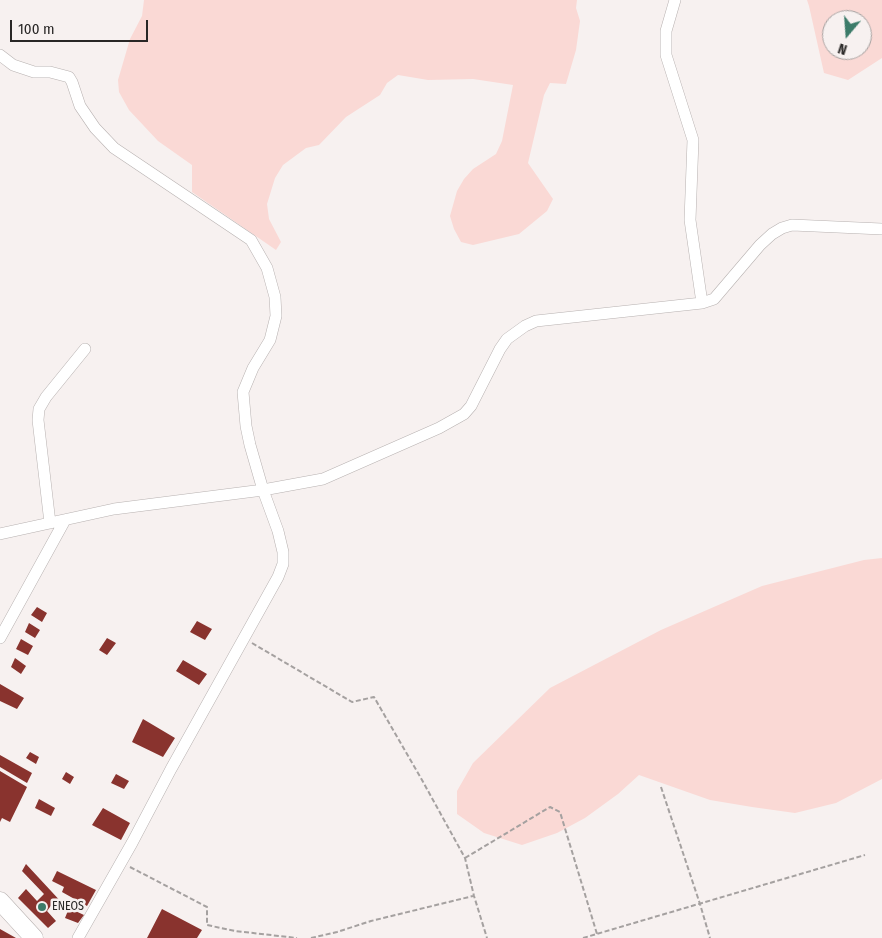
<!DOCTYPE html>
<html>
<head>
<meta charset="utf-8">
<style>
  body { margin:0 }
  #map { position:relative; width:882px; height:938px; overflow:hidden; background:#f7f1f0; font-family:"Fira Sans Condensed",sans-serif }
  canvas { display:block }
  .north { position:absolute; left:822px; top:10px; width:50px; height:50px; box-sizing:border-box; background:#f7f1f0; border:1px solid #a5a09f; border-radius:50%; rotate:198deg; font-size:14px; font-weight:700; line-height:20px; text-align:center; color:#292726 }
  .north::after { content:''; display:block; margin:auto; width:18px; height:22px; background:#3c7b69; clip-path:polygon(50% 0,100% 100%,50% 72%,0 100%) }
  .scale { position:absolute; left:10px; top:20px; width:138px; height:22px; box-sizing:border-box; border:2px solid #292726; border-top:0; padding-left:6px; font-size:15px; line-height:18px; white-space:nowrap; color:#292726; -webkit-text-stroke:4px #f7f1f0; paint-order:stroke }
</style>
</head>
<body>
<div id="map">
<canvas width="882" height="938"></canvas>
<div class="north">N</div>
<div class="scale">100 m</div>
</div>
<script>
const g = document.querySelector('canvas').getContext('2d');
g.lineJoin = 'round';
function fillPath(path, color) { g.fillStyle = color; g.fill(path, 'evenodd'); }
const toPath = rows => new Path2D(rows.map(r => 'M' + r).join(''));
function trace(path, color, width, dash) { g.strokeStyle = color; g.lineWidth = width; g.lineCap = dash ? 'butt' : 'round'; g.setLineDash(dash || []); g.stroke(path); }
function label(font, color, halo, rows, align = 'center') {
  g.font = font + ' "Fira Sans Condensed",sans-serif'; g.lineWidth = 5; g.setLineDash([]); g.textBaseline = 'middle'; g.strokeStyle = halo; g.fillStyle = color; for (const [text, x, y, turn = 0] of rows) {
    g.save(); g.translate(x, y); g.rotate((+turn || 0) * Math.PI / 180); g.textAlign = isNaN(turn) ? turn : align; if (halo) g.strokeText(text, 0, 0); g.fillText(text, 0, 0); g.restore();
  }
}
fillPath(toPath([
  [144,0,577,0,576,8,580,21,576,50,566,84,550,83,544,95,528,163,553,199,547,211,519,234,473,245,461,242,454,229,450,216,457,191,464,179,473,169,496,154,502,141,513,85,473,79,428,80,398,75,387,83,380,95,346,117,319,145,306,148,283,165,275,178,267,204,269,219,281,242,276,250,192,192,192,165,158,141,129,110,119,92,118,80,130,39,142,16],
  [807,0,882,0,882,58,848,80,824,73,809,6],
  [832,20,862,20,862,50,832,50],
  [882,558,882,779,836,803,795,813,752,807,710,800,639,775,618,794,585,818,557,833,522,845,484,833,457,814,457,791,473,763,550,688,661,630,762,586,864,560]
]), '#fad9d5');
fillPath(toPath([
  [37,607,47,613,42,622,31,615],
  [197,621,212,629,205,640,190,632],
  [29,623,40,630,35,638,25,632],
  [107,638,116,643,107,655,99,650],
  [21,639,33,646,28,655,16,649],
  [15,658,26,666,21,674,11,667],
  [183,660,207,674,199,685,176,671],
  [0,684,24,698,17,709,0,701],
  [143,719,175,738,163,757,132,742],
  [30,752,39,757,36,764,26,758],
  [0,755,32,773,27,783,0,767],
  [0,771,27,787,10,822,2,818,0,822],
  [66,772,74,777,70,784,62,779],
  [116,774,129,781,124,789,111,783],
  [39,799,55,808,51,816,35,808],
  [103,808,130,823,121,840,92,825],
  [26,864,64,905,61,910,53,903,47,911,56,921,48,928,18,898,26,889,37,901,44,894,22,871],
  [57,871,96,890,87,906,62,892,64,887,52,881],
  [69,908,84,915,78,923,65,918],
  [162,909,202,930,197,938,147,938],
  [0,929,16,938,0,938]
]), '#89332e');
const minor = toPath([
  [675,0,666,31,666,55,693,140,690,220,702,303],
  [0,55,13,65,34,72,50,72,69,77,72,82,80,106,95,128,114,148,251,240,267,268,275,297,276,316,270,340,253,368,243,392,246,426,250,445,263,490,278,531,283,552,283,564,278,577,171,769,132,843,78,938],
  [50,523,38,420,39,409,46,397,85,349],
  [0,534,114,509,263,490,323,479,439,428,464,414,471,406,500,349,507,339,525,326,536,321,702,303,714,299,760,245,772,234,782,228,792,225,882,229],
  [0,638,65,520]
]);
const highway = toPath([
  [0,901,34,938]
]);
trace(minor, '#b7b1b0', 12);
trace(highway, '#b7b1b0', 19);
trace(toPath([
  [252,643,352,702,374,697,422,780,465,858,474,896,487,938],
  [661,787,700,904,710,938],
  [465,858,550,807,560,812,597,934],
  [130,867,207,907,207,925,235,931,297,938],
  [311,938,337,932,371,921,473,896],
  [583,938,865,855]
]), '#a5a1a0', 2, [5, 2.5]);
trace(minor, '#fff', 11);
trace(highway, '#fff', 18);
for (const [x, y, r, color] of [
  [42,907,5,"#3c7b69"]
]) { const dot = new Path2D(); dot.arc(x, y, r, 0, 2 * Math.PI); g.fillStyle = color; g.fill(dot); trace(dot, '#f7f1f0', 2); }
label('12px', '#292726', '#f7f1f0', [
  ["ENEOS",52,907]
], 'left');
</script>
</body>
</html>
